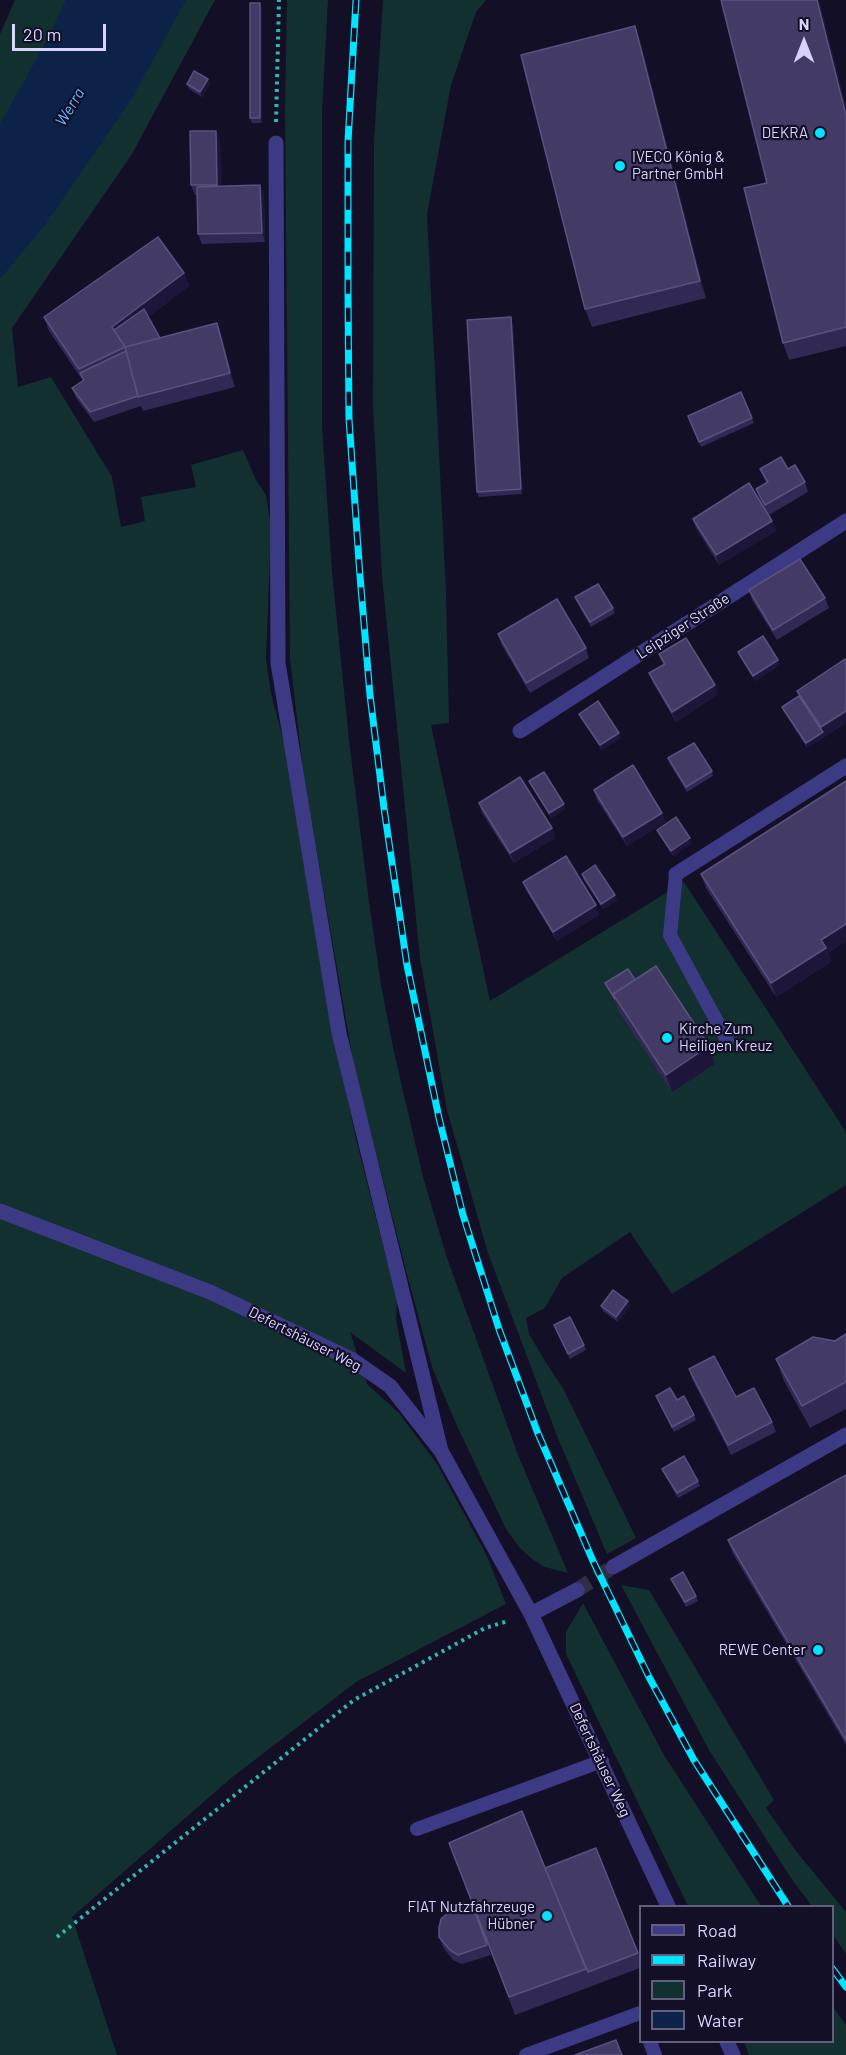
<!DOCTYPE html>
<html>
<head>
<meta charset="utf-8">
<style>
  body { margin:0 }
  #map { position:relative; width:846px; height:2055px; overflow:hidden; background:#130f26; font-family:Barlow,sans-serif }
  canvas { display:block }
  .legend { position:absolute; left:639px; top:1905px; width:195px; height:138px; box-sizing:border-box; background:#130f26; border:2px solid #625e7d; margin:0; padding:8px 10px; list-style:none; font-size:18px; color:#d9d4ff }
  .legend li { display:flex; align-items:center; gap:12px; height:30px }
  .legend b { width:30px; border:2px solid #625e7d }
  .north { position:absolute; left:774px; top:12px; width:60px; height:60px; -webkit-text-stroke:4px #130f26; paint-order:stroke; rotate:0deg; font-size:16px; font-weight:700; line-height:24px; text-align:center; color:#d9d4ff }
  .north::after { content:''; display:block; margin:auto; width:21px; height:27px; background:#d9d4ff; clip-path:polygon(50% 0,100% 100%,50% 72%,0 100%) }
  .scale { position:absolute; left:12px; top:24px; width:94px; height:27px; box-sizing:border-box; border:3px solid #d9d4ff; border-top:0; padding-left:8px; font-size:18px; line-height:21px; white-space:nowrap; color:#d9d4ff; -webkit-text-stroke:4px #130f26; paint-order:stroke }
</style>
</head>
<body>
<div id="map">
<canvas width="846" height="2055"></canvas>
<ul class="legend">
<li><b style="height:8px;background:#3d3a85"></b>Road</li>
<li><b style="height:8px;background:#00e5ff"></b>Railway</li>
<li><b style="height:16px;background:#12302f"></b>Park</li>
<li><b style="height:16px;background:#0c2248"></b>Water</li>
</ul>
<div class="north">N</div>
<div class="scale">20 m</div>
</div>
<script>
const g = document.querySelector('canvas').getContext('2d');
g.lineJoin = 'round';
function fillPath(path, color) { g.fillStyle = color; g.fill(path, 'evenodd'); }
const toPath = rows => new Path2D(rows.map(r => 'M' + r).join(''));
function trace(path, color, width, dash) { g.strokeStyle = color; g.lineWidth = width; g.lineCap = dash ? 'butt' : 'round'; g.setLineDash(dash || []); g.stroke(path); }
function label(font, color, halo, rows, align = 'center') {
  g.font = font + ' Barlow,sans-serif'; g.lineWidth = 4.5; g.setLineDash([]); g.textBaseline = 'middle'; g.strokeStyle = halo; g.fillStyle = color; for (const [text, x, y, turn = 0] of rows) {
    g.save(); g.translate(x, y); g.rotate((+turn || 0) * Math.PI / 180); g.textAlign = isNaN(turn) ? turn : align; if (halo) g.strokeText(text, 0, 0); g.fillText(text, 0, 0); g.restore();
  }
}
fillPath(toPath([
  [15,0,215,0,132,154,12,328,18,387,51,377,112,477,121,527,145,521,141,497,196,487,191,465,243,450,256,480,266,495,271,528,266,659,271,693,286,751,336,1046,356,1139,397,1301,396,1319,406,1373,350,1332,367,1384,399,1413,437,1464,487,1556,506,1604,356,1682,230,1779,72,1917,117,2055,0,2055,0,34],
  [287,0,328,0,322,111,322,427,332,572,349,740,369,902,381,985,394,1052,423,1177,447,1258,518,1455,568,1573,545,1567,532,1559,519,1547,506,1529,457,1426,432,1367,408,1278,354,1066,304,778,290,658,285,112],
  [383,0,486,0,476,12,451,85,427,214,446,592,449,723,431,725,490,1001,684,882,846,1132,846,1185,672,1294,630,1232,562,1278,545,1308,526,1318,529,1334,545,1361,564,1390,636,1538,607,1554,557,1436,488,1253,447,1110,420,958,382,576,373,406,374,140],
  [621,1585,649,1590,774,1800,766,1808,796,1851,846,1912,846,1954,833,1935,832,1906,812,1906,793,1881,709,1750],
  [583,1603,664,1755,761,1906,688,1906,566,1654,566,1632],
  [833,2007,846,2025,846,2055,749,2055,744,2042,832,2042]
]), '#12302f');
fillPath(toPath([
  [66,0,186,0,131,100,45,225,0,279,0,124,47,40]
]), '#0c2248');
trace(toPath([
  [577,1590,613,1567]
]), '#312d47', 15, [15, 8]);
trace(toPath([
  [276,122,279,0],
  [57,1937,354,1700,485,1628,508,1621]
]), '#2fb8b0', 4, [3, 4.5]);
trace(toPath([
  [676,874,670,935,727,1040],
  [417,1829,602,1761],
  [650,2042,655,2055],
  [526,2055,640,2013]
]), '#3d3a85', 14);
trace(toPath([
  [276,143,278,663,339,1033,441,1451],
  [520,731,846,521],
  [676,874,846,766],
  [0,1211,210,1292,351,1359,390,1386,441,1451,531,1614,668,1906],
  [613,1567,846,1435],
  [531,1614,577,1590],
  [727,2042,733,2055]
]), '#3d3a85', 15);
const rail = toPath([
  [356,0,348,142,348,290,349,419,360,576,370,695,384,808,407,965,439,1118,463,1215,499,1329,537,1431,593,1561,649,1677,694,1760,788,1906],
  [832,1968,846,1987]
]);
trace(rail, '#00e5ff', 7);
trace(rail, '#130f26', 4.5, [14]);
fillPath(toPath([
  [721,0,819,0,846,107,846,346,789,360,783,343,767,183],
  [260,3,262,8,262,123,252,123,250,118],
  [641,44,706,298,592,327,585,309],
  [208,79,210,84,202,97,189,89,187,84],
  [216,131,220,141,221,186,260,185,264,195,265,242,202,244,198,234,197,195,195,195,191,185],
  [184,273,189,286,148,317,160,338,217,323,222,337,235,387,143,411,141,406,94,422,76,398,72,388,83,381,49,331,44,317],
  [513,322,522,494,479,497,477,492],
  [752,418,754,423,701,447,689,421],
  [760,469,805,482,808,492,769,515,760,499,756,489,766,483],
  [693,519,772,521,776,531,719,565,696,528],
  [749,590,825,598,829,608,777,640,752,600],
  [575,597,613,608,615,613,591,627,577,602],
  [498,634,586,648,589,658,530,693,501,644],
  [738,652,778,660,780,665,755,681,740,657],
  [659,654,718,694,676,722,653,683,649,673,663,665],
  [797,691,846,723,807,748,784,712,782,707,799,696],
  [579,714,621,738,602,750,581,719],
  [668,758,712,771,713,776,687,792,670,764],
  [529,781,565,809,551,818,531,786],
  [846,781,846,941,828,953,831,962,776,997,706,888,701,874],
  [594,790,666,822,627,846,597,800],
  [479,803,552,828,555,838,514,863,482,813],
  [657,830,692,843,673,856,659,835],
  [582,874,617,900,603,909,583,879],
  [523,882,599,915,557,941,527,892],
  [635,980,709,1046,715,1064,672,1092,619,1012,616,1004,607,988,605,983],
  [628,1301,630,1306,618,1322,603,1311,601,1306],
  [554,1325,584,1345,586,1350,570,1359],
  [846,1334,846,1409,810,1428,784,1381,776,1359,835,1341],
  [689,1369,736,1397,772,1422,776,1432,731,1455,692,1379],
  [656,1396,677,1400,694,1415,696,1420,674,1432],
  [662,1469,698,1481,700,1486,678,1498,664,1474],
  [846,1475,846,1745,733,1554,728,1540],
  [671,1579,696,1596,698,1601,686,1607],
  [545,1868,638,1953,640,1959,640,1968,515,2015,476,1913,491,1955,462,1964,453,1960,443,1947,439,1937,472,1904]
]), '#312854');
fillPath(toPath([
  [817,0,819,0,846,107,846,115],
  [260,3,262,8,262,123,260,118],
  [635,26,641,44,706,298,700,281],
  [208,79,210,84,202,97,200,92],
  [216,131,220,141,221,195,217,185],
  [260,185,264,195,265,242,262,233],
  [184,273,189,286,119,339,112,327],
  [511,317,513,322,522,494,521,489],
  [217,323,222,337,235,387,230,373],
  [772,521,776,531,719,565,716,555],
  [778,660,780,665,755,681,753,676],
  [715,685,718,694,676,722,672,712],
  [846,711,846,723,825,737,821,727],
  [823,732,825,737,807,748,806,743],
  [619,733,621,738,602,750,600,745],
  [564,804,565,809,551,818,549,813],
  [662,813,666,822,627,846,623,837],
  [552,828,555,838,514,863,510,853],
  [690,838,692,843,673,856,671,851],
  [615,895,617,900,603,909,601,904],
  [596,905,599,915,557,941,553,932],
  [846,924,846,941,828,953,831,962,776,997,771,983,821,940],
  [709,1046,715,1064,672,1092,666,1075],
  [628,1301,630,1306,618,1322,616,1317]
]), '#1d163a');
const building = toPath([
  [721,0,817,0,846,115,846,327,783,343,744,188,767,183,721,0],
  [250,3,260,3,260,118,250,118,250,3],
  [635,26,700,281,585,309,521,55,635,26],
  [194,71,208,79,200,92,187,84,194,71],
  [190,131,216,131,217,185,191,185,190,131],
  [260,185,262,233,198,234,197,187,260,185],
  [158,237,184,273,112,327,125,347,79,369,44,317,158,237],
  [144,309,160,338,125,347,114,330,144,309],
  [511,317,521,489,477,492,467,320,511,317],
  [217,323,230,373,138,397,125,347,217,323],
  [126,351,138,396,90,412,72,388,84,380,80,373,126,351],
  [741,392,752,418,699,442,688,416,741,392],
  [781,457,788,469,795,465,805,482,765,505,756,489,768,482,760,469,781,457],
  [749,483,772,521,716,555,693,519,749,483],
  [800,559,825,598,773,630,749,590,800,559],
  [598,584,613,608,590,622,575,597,598,584],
  [557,599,586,648,526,683,498,634,557,599],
  [763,636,778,660,753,676,738,652,763,636],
  [686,638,715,685,672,712,649,673,665,664,659,654,686,638],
  [845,659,846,662,846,711,821,727,797,691,845,659],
  [799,696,823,732,806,743,782,707,799,696],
  [598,701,619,733,600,745,579,714,598,701],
  [694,743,712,771,686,787,668,758,694,743],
  [633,765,662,813,623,837,594,790,633,765],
  [544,772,564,804,549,813,529,781,544,772],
  [520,777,552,828,510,853,479,803,520,777],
  [846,781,846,924,821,940,826,948,771,983,701,874,846,781],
  [676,817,690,838,671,851,657,830,676,817],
  [566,856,596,905,553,932,523,882,566,856],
  [595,865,615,895,601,904,582,874,595,865],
  [656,966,709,1046,666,1075,613,994,656,966],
  [628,969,635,980,613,994,615,999,605,983,628,969],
  [613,1290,628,1301,616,1317,601,1306,613,1290],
  [570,1317,584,1345,568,1354,554,1325,570,1317],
  [846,1334,846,1382,802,1406,776,1359,813,1337,835,1341,846,1334],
  [714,1356,736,1397,754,1388,772,1422,728,1445,689,1369,714,1356],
  [670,1388,677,1400,684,1396,694,1415,672,1427,656,1396,670,1388],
  [684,1456,698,1481,677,1493,662,1469,684,1456],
  [846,1475,846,1740,728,1540,846,1475],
  [683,1572,696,1596,685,1602,671,1579,683,1572],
  [522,1811,586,1969,509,1997,449,1843,522,1811],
  [596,1848,638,1953,588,1972,545,1868,596,1848],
  [472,1904,487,1945,458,1955,450,1950,439,1937,439,1928,441,1919,449,1912,472,1904],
  [616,2040,622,2055,575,2055,616,2040]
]);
fillPath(building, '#433a66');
trace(building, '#5a527e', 1.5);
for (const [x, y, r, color] of [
  [820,133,6,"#00e5ff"],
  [620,166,6,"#00e5ff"],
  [667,1038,6,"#00e5ff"],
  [818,1650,6,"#00e5ff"],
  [547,1916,6,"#00e5ff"]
]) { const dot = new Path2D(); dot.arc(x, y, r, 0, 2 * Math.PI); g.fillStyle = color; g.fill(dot); trace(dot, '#130f26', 2); }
label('15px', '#d9d4ff', '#130f26', [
  ["DEKRA",808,133],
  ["IVECO König &",632,157,"left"],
  ["Partner GmbH",632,174,"left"],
  ["Kirche Zum",679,1029,"left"],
  ["Heiligen Kreuz",679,1046,"left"],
  ["REWE Center",806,1650],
  ["FIAT Nutzfahrzeuge",535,1907],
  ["Hübner",535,1924]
], 'right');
label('15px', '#d9d4ff', '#130f26', [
  ["Leipziger Straße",683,626,-33],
  ["Defertshäuser Weg",305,1339,27],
  ["Defertshäuser Weg",600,1760,65]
]);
label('italic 16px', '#62b6ff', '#130f26', [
  ["Werra",70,107,-59]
]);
</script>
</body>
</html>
